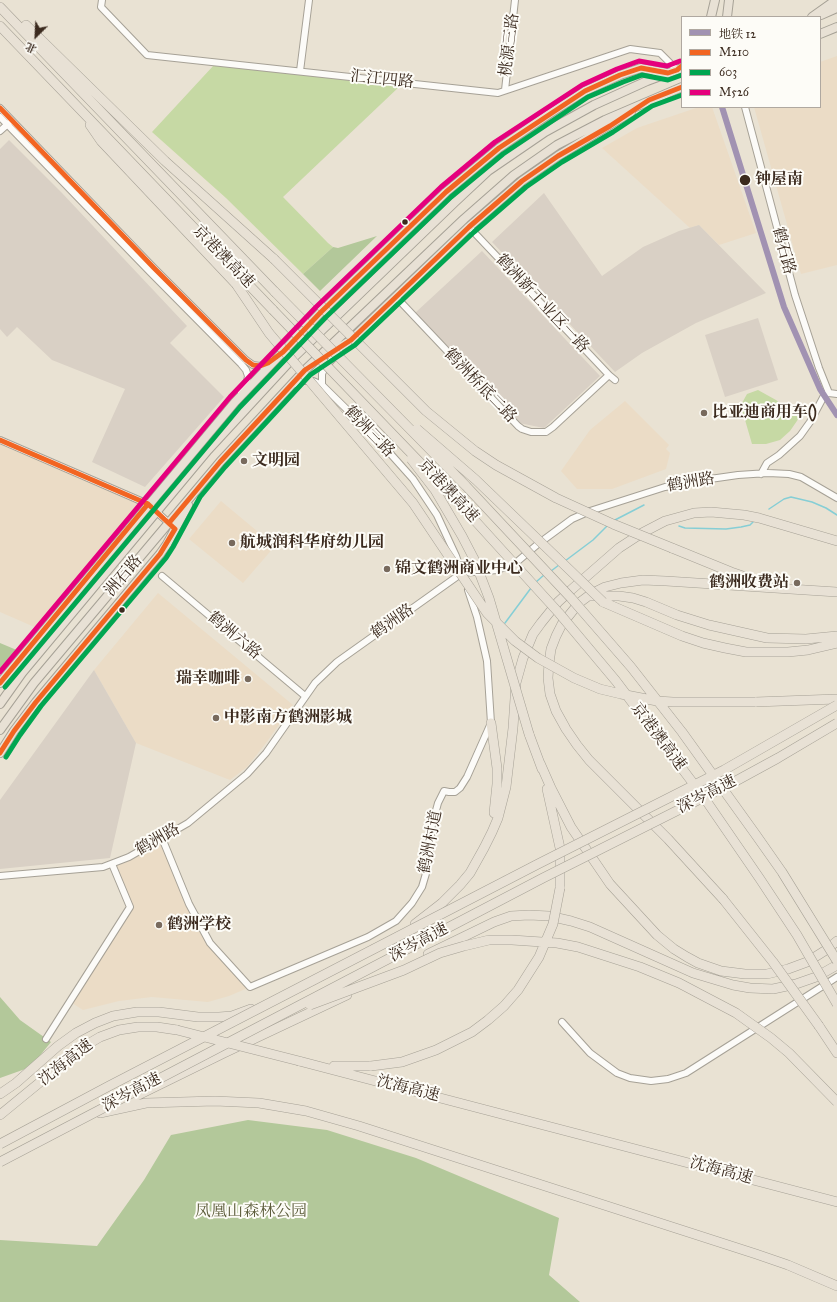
<!DOCTYPE html>
<html>
<head>
<meta charset="utf-8">
<style>
  body { margin:0 }
  #map { position:relative; width:837px; height:1302px; overflow:hidden; background:#e9e2d3; font-family:"IM FELL Great Primer","Noto Serif SC",serif }
  canvas { display:block }
  .legend { position:absolute; left:681px; top:16px; width:140px; height:92px; box-sizing:border-box; background:#fdfcf7; border:1px solid #afa8a0; margin:0; padding:5px 7px; list-style:none; font-size:12px; color:#3b2a1e }
  .legend li { display:flex; align-items:center; gap:8px; height:20px }
  .legend b { width:20px; border:1px solid #afa8a0 }
  .north { position:absolute; left:16px; top:16px; width:40px; height:40px; -webkit-text-stroke:3px #fdfcf7; paint-order:stroke; rotate:204deg; font-size:11px; font-weight:700; line-height:16px; text-align:center; color:#3b2a1e }
  .north::after { content:''; display:block; margin:auto; width:14px; height:18px; background:#3b2a1e; clip-path:polygon(50% 0,100% 100%,50% 72%,0 100%) }
</style>
</head>
<body>
<div id="map">
<canvas width="837" height="1302"></canvas>
<ul class="legend">
<li><b style="height:5px;background:#a192b2"></b>地铁 12</li>
<li><b style="height:5px;background:#f26522"></b>M210</li>
<li><b style="height:5px;background:#00a651"></b>603</li>
<li><b style="height:5px;background:#e5007d"></b>M526</li>
</ul>
<div class="north">北</div>
</div>
<script>
const g = document.querySelector('canvas').getContext('2d');
g.lineJoin = 'round';
function fillPath(path, color) { g.fillStyle = color; g.fill(path, 'evenodd'); }
const toPath = rows => new Path2D(rows.map(r => 'M' + r).join(''));
function trace(path, color, width, dash) { g.strokeStyle = color; g.lineWidth = width; g.lineCap = dash ? 'butt' : 'round'; g.setLineDash(dash || []); g.stroke(path); }
function label(font, color, halo, rows, align = 'center') {
  g.font = font + ' "IM FELL Great Primer","Noto Serif SC",serif'; g.lineWidth = 4; g.setLineDash([]); g.textBaseline = 'middle'; g.strokeStyle = halo; g.fillStyle = color; for (const [text, x, y, turn = 0] of rows) {
    g.save(); g.translate(x, y); g.rotate((+turn || 0) * Math.PI / 180); g.textAlign = isNaN(turn) ? turn : align; if (halo) g.strokeText(text, 0, 0); g.fillText(text, 0, 0); g.restore();
  }
}
fillPath(toPath([
  [837,56,837,265,801,274,754,107,820,107,820,62],
  [699,107,712,107,756,233,719,245,699,225,690,228,602,148,637,128],
  [625,401,669,445,666,449,670,453,666,469,612,489,577,489,561,471,590,430],
  [0,443,142,504,39,629,0,612],
  [221,501,275,546,243,583,189,539],
  [158,593,293,705,266,743,247,767,230,780,136,743,94,670],
  [162,838,210,943,250,987,229,996,208,1002,152,997,119,1001,83,1010,69,1001,130,907,112,864]
]), '#ebdcc6');
fillPath(toPath([
  [9,140,62,193,187,326,170,343,224,397,145,487,92,462,125,389,52,360,17,327,7,337,0,329,0,149],
  [544,193,602,276,643,247,679,231,699,225,766,293,696,323,642,353,615,372,492,242],
  [482,251,600,376,544,428,519,423,415,313],
  [758,318,778,380,725,397,705,335],
  [94,670,136,743,110,858,0,869,0,800]
]), '#d9d0c5');
fillPath(toPath([
  [214,65,400,86,283,197,328,243,333,247,303,274,226,198,152,132],
  [758,390,776,400,799,418,790,431,780,440,766,444,752,444,741,406,742,403,747,394]
]), '#c6d9a4');
fillPath(toPath([
  [377,236,320,291,303,274,333,247,338,248],
  [0,643,19,651,0,673],
  [0,997,20,1020,51,1042,34,1063,28,1068,0,1078],
  [248,1120,327,1130,416,1158,559,1218,549,1275,580,1302,0,1302,0,1240,97,1246,144,1180,171,1135]
]), '#b3c89a');
trace(toPath([
  [769,509,784,499,791,497,812,502,826,508,837,515],
  [613,521,644,505],
  [679,526,685,528,726,529,741,527,750,525,753,522],
  [565,561,593,540,607,526],
  [551,571,559,565],
  [536,582,544,575],
  [505,623,531,588]
]), '#86ced5', 1.5);
const minor = toPath([
  [102,0,101,7,147,55,498,93,630,49,660,53,677,70],
  [300,71,309,0],
  [505,90,515,0],
  [745,107,795,295,819,368,829,393],
  [0,108,154,268,246,360,253,365,260,366,272,360],
  [0,117,150,272,241,364,246,370,248,376,247,381,241,392],
  [0,131,9,123],
  [469,227,609,375,615,380],
  [396,297,518,426,522,429,531,432,546,432,553,427,609,375],
  [292,385,303,381,313,381,322,385,379,441,413,479,437,515,456,556,461,570],
  [322,385,322,374,325,367,339,352],
  [0,440,148,504,171,525],
  [761,474,767,463,779,455,800,436,810,422,825,394,829,393,837,394],
  [162,576,305,696],
  [162,838,189,904,210,943,250,987,368,937,396,921,412,903,422,887,427,870,430,850,431,829,438,803,444,791,449,792,455,792,460,788,467,777,491,723,487,661,477,617,468,590],
  [0,876,103,867,129,857,188,823,247,774,266,753,315,683,337,662,462,573,497,570,509,566,518,561,538,544,572,519,590,511,665,487,703,480,738,475,768,473,789,474,801,477,837,498],
  [562,1022,590,1053,617,1073,630,1078,651,1081,668,1079,686,1073,837,977],
  [46,1039,130,907,112,864]
]);
const major = toPath([
  [821,15,837,8],
  [711,17,715,0],
  [727,17,729,0],
  [812,17,836,0],
  [820,34,837,27],
  [329,354,351,340,469,227,522,181,558,156,631,112],
  [0,683,235,402,321,312,446,192,499,148,549,114,585,91,620,75,641,68,667,73],
  [0,704,22,673,208,450,292,359,455,202,488,171,545,132,594,105,647,81,682,68],
  [0,730,34,683,220,462,305,370,464,219,514,175,557,145,605,120,682,87],
  [0,753,14,731,36,702,160,554,167,544,188,505]
]);
const highway = toPath([
  [0,7,275,292],
  [26,25,165,161,274,259],
  [0,26,273,310],
  [90,125,101,141,236,284],
  [672,548,731,572,766,584],
  [591,596,619,596,633,598,646,602,677,615,709,625,767,638,806,639,837,636],
  [603,602,682,636,703,643,725,648,746,652,788,652,808,650,837,643],
  [755,702,837,699],
  [491,723,497,768,497,784,494,813],
  [529,734,542,769],
  [540,763,551,788,571,827,610,884,657,935,674,949,687,957,698,963,721,971,745,974,767,974,788,969,807,962,826,950,837,941],
  [547,789,560,848,560,888],
  [723,899,668,839,589,760,577,745,566,729,556,711,550,694,548,678,549,663,551,649,556,636,562,624,579,603,591,594,605,587,621,583,643,580,666,581,837,592],
  [415,924,442,903,460,885,470,873,484,848,492,832,498,818,506,787,513,728,516,683,523,658,533,634,541,623,558,602,571,590,619,548,642,533,665,521,694,513,711,512,744,515,759,518,837,541],
  [428,954,494,922,511,916,529,915,549,916,571,921,590,927,693,973,733,985,750,988,773,989,796,984,816,977,837,965],
  [819,1026,837,1053],
  [299,1061,837,1202],
  [334,1066,371,1066],
  [0,1094,16,1083,58,1046,76,1033,95,1023,113,1016,137,1012,159,1012,198,1017,219,1017,232,1016,251,1009],
  [120,1104,224,1053,347,995],
  [100,1113,146,1103,215,1101,259,1103,306,1111,359,1126,756,1254,788,1265,837,1286],
  [0,1115,83,1047,100,1037,119,1030,138,1027,157,1027,177,1030]
]);
trace(minor, '#a6a196', 8);
trace(major, '#a6a196', 10);
trace(highway, '#a6a196', 10);
trace(minor, '#fcfbf8', 6);
trace(major, '#e8e1d5', 8);
trace(highway, '#e8e1d5', 9);
const highwayBridge = toPath([
  [274,259,426,411,475,451,496,465,556,498,613,524,672,548],
  [236,284,269,333,413,503,487,613,515,641,538,658,574,678,600,689,621,694,657,701,673,702,755,702],
  [275,292,466,486,571,598,631,667,682,732,756,835,782,872,837,961],
  [273,310,459,503,559,613,616,681,705,799,760,879,797,935,837,1004],
  [417,429,476,480,603,602],
  [411,459,435,490,462,536,474,559,489,598,529,734],
  [723,899,773,962,819,1026],
  [310,1005,404,970,440,953,464,946,489,940,512,940,557,943,578,947,640,967,679,983,736,1013,771,1038,789,1053,837,1102],
  [177,1030,299,1061],
  [371,1066,402,1062,436,1050,472,1032,488,1020,504,1006,518,990,539,957,553,924,560,888],
  [0,1144,109,1086,538,864,724,770,837,705],
  [0,1162,543,878,734,782,778,758,837,723]
]);
trace(highwayBridge, '#a6a196', 10, []);
trace(highwayBridge, '#e8e1d5', 9);
trace(toPath([
  [0,108,154,268,246,360,253,365,260,366,268,363,283,352,321,312,446,192,499,148,585,91,620,75,641,68,668,73,677,70,682,66],
  [0,440,148,504,175,529,160,554,36,702,14,731,0,753],
  [169,523,220,462,305,370,351,340,469,227,522,181,558,156,610,126,649,100,682,87],
  [0,683,148,504]
]), '#f26522', 5);
trace(toPath([
  [5,687,240,407,326,317,451,197,503,154,588,97,623,82,642,75,668,80,682,75],
  [6,757,20,735,41,706,166,558,173,547,200,497,225,467,310,375,355,345,474,232,526,187,562,162,613,132,652,106,682,95]
]), '#00a651', 5);
trace(toPath([
  [0,672,230,397,316,307,441,187,495,142,582,85,617,69,639,61,667,66,680,61]
]), '#e5007d', 5);
trace(toPath([
  [722,107,784,307,820,389,837,415]
]), '#a192b2', 6);
for (const [x, y, r, color] of [
  [745,180,6,"#3b2a1e"],
  [405,222,3.5,"#3b2a1e"],
  [704,413,4,"#786a5d"],
  [244,461,4,"#786a5d"],
  [232,543,4,"#786a5d"],
  [387,569,4,"#786a5d"],
  [797,583,4,"#786a5d"],
  [122,610,3.5,"#3b2a1e"],
  [248,679,4,"#786a5d"],
  [216,718,4,"#786a5d"],
  [159,925,4,"#786a5d"]
]) { const dot = new Path2D(); dot.arc(x, y, r, 0, 2 * Math.PI); g.fillStyle = color; g.fill(dot); trace(dot, '#fdfcf7', 1.5); }
label('16px', '#3b2a1e', '#fdfcf7', [
  ["桃源三路",510,45,-83],
  ["汇江四路",382,80,6],
  ["鹤石路",783,251,75],
  ["京港澳高速",223,257,46],
  ["鹤洲新工业区一路",542,304,47],
  ["鹤洲桥底二路",480,386,46],
  ["鹤洲三路",369,432,46],
  ["鹤洲路",691,483,-10],
  ["京港澳高速",448,491,47],
  ["洲石路",124,576,-50],
  ["鹤洲路",393,622,-35],
  ["鹤洲六路",234,636,40],
  ["京港澳高速",658,737,53],
  ["深岑高速",707,795,-27],
  ["鹤洲路",158,840,-30],
  ["鹤洲村道",431,842,-79],
  ["深岑高速",419,943,-28],
  ["沈海高速",66,1063,-38],
  ["沈海高速",408,1089,14],
  ["深岑高速",132,1093,-28],
  ["沈海高速",721,1171,15]
]);
label('bold 16px', '#3b2a1e', '#fdfcf7', [
  ["钟屋南",755,180]
], 'left');
label('bold 16px', '#3b2a1e', '#fdfcf7', [
  ["比亚迪商用车()",712,413],
  ["文明园",252,461],
  ["航城润科华府幼儿园",240,543],
  ["锦文鹤洲商业中心",395,569],
  ["鹤洲收费站",789,583,"right"],
  ["瑞幸咖啡",240,679,"right"],
  ["中影南方鹤洲影城",224,718],
  ["鹤洲学校",167,925]
], 'left');
label('16px', '#5c5c3a', '#fdfcf7', [
  ["凤凰山森林公园",251,1212]
]);
</script>
</body>
</html>
